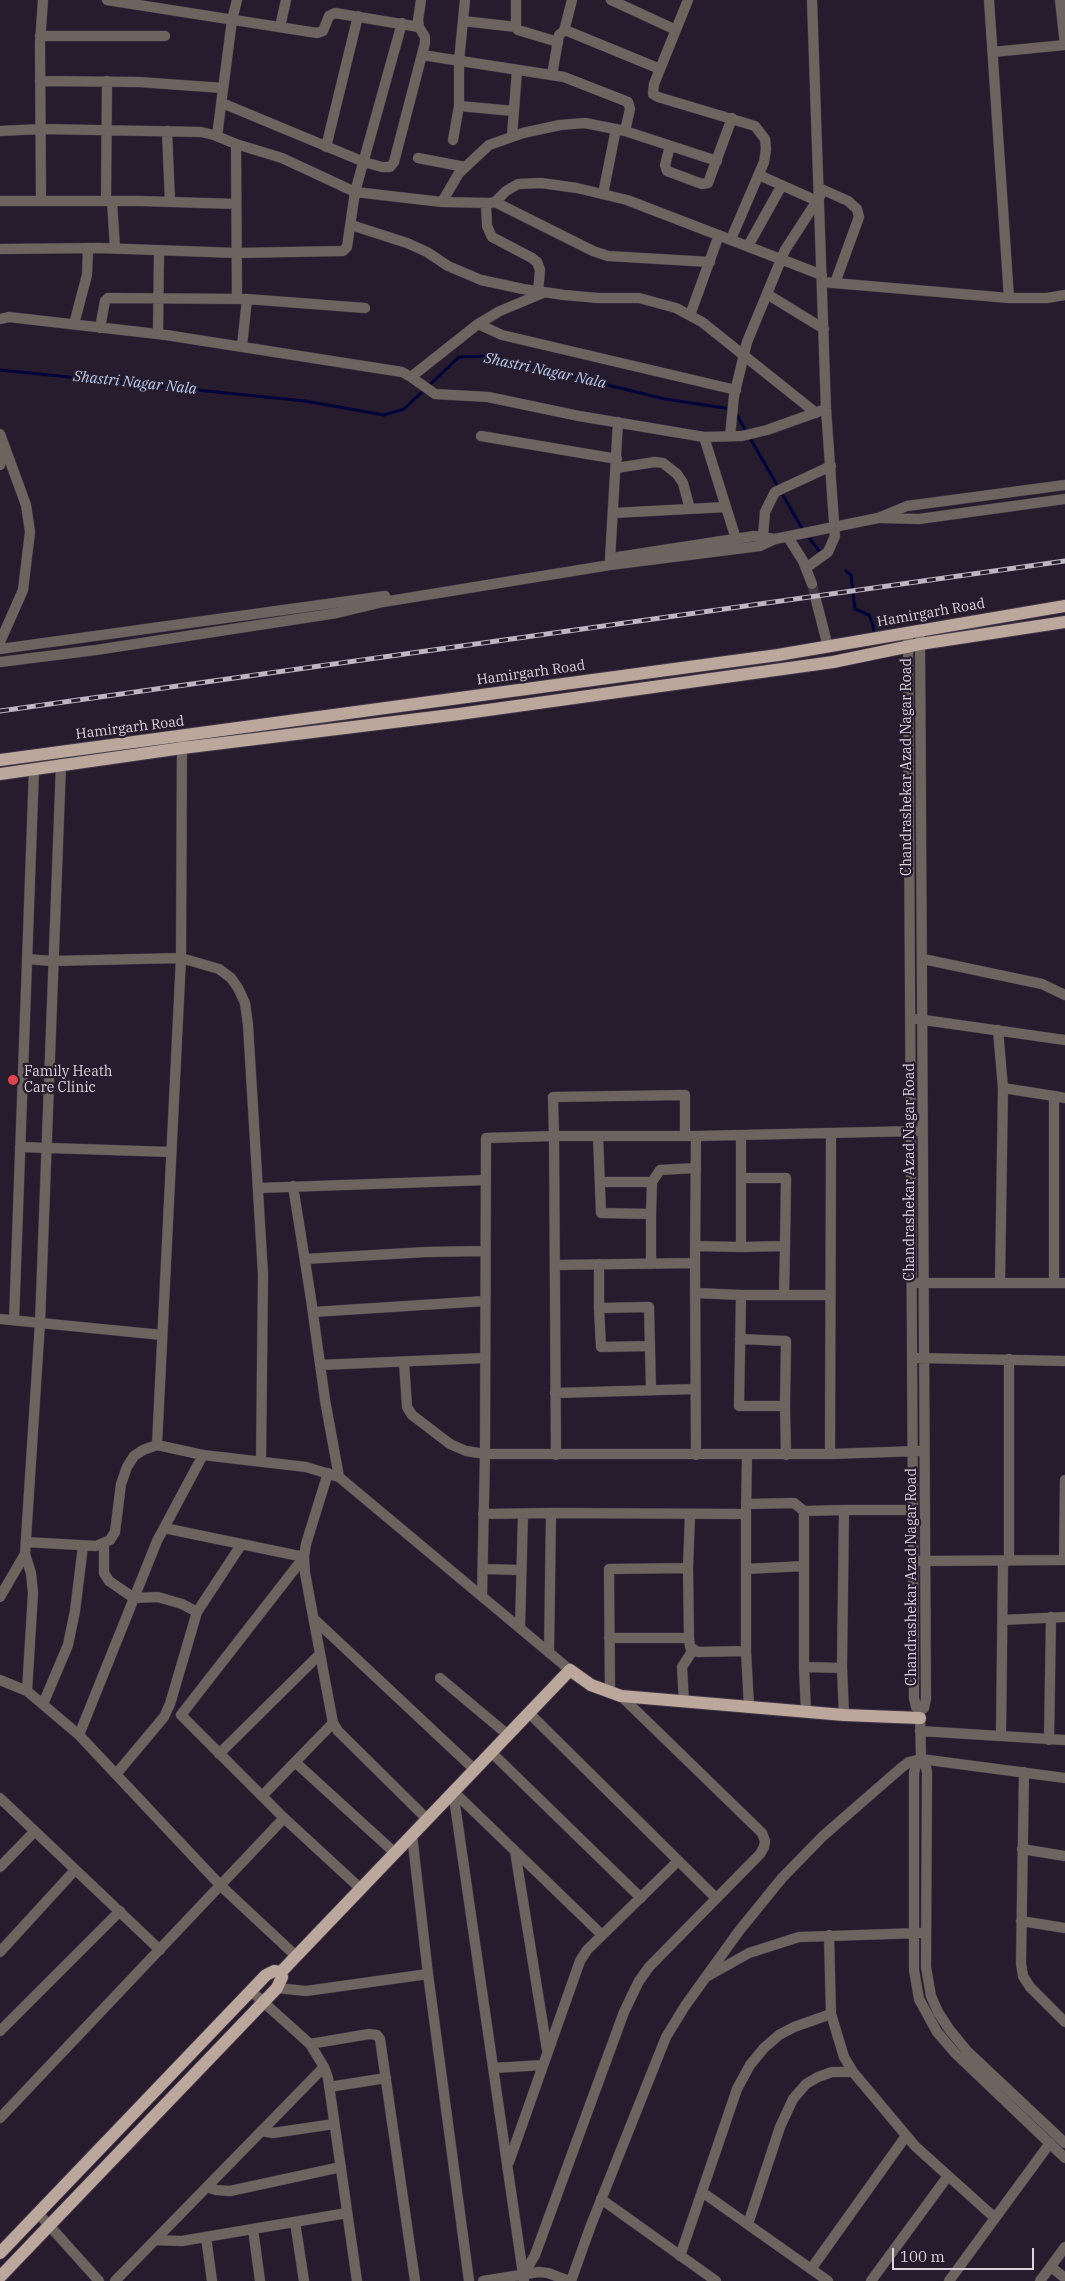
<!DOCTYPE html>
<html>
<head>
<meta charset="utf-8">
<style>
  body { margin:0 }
  #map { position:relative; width:1065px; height:2281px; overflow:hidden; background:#271c2d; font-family:"IBM Plex Serif",serif }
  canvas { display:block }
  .scale { position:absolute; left:892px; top:2248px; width:142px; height:22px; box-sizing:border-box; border:2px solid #dbd4df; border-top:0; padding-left:6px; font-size:15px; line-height:18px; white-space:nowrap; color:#dbd4df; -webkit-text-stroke:4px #271c2d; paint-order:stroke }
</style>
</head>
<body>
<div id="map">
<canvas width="1065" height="2281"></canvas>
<div class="scale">100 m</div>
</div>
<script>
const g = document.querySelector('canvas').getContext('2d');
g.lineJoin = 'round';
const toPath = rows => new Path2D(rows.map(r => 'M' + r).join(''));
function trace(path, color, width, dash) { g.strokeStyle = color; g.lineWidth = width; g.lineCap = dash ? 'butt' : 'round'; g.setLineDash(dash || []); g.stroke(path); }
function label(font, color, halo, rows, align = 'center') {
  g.font = font + ' "IBM Plex Serif",serif'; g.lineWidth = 4.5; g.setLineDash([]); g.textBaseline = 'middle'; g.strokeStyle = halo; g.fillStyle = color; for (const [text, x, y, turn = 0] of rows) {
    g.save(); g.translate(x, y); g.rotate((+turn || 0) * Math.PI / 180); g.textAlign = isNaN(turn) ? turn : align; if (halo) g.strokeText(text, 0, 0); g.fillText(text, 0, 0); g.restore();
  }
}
trace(toPath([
  [0,370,305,401,384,415,404,409,459,357,488,356,665,399,731,409],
  [735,412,803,530],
  [807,535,820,552],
  [846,571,851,575,855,609,869,615,873,625,874,636]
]), '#000339', 3);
trace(toPath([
  [812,584,816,600]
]), '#423848', 10, [10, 5]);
const minor = toPath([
  [107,0,317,33,323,31,329,16,335,13,419,27],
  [516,0,516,27,518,30,558,42],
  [611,0,676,30],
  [688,0,654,84,653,94,658,97,755,126,765,139,766,149,764,162,731,239],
  [989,0,1009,298],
  [1060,0,1065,45],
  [463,21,516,27],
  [402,23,355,192,442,202,490,203,495,202,506,191,518,184,541,183,577,188,627,200,822,275],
  [280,27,286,0],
  [564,31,572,0],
  [40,36,165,36],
  [993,52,1065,45],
  [422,55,564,77,628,102,630,109,625,131],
  [552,75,559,35,565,30,660,69],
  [40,81,139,82,223,88],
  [222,103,364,162,382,167,390,167,394,162,425,43,425,37,419,27,418,20,421,0],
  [459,106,514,111],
  [0,131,41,129,201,132,214,135,236,144,237,299],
  [167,131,170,201],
  [217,136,232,20,237,0],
  [512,136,517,70],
  [453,140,459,106,459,61,465,0],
  [670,146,665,165,667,171,702,184,708,183,732,118],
  [326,147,358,16],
  [418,158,465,167],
  [759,175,817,201],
  [819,188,848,201,857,209,859,217,835,283],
  [603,194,616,129],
  [0,201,140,201,236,204],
  [41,201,40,43,43,0],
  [106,201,107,81],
  [112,201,115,248],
  [442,202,459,173,489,145,523,133,560,125,585,123,625,131,717,161],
  [495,202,593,251,608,256,710,262],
  [486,204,487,226,492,237,532,258,537,262,540,270,538,292],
  [351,225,407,243,427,252,448,266,481,280,523,289,564,295,598,298,639,298,676,308,702,322,816,413],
  [748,246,782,185],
  [0,249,99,248,237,253,343,251,347,247,355,192,282,158,236,144],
  [822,282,1009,298,1047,298,1065,295],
  [767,294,824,329],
  [690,315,719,235],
  [0,319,9,317,166,335,402,372,411,377,435,394,488,397,579,416,704,437,742,436,767,430,826,409],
  [74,324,87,275,88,248],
  [478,324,502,335,736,390],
  [100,328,105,301,108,298,247,299,365,308],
  [158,334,159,250],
  [242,346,247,299],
  [411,377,478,324,500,311,543,293],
  [0,434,26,505,30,532,23,590,0,642],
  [481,436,617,459],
  [730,436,734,396,747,342,785,250,820,196],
  [704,437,736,539],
  [0,465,5,448],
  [616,468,655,462,663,463,677,474,683,483,690,509],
  [614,513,726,507],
  [880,518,919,519,1065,499],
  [763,536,765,512,775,492,831,466],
  [788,537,803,561,812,584],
  [618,557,754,536,775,539],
  [610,559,618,422],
  [806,568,828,552,835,536,826,409,812,0],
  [816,600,828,647],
  [908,632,914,1698,916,1707,920,1711,921,1759],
  [0,649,385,596],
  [0,662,96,650,337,613,383,602,610,565,760,546,775,539,878,518,907,506,1065,485],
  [27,959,52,961,181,958,219,969,231,978,238,988,245,1003,248,1025,263,1274,261,1461],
  [923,959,1042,984,1065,995],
  [917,1019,1065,1040],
  [998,1030,1003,1088,1000,1282],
  [1003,1088,1054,1096,1054,1283],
  [1054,1096,1065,1098],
  [741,1135,741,1247,785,1246,784,1294],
  [598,1136,601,1213,651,1214,651,1264],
  [696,1136,917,1131],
  [20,1147,171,1152],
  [741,1178,786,1178,785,1246],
  [600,1182,652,1182,651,1214],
  [652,1182,660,1170,696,1168],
  [293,1186,311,1299,325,1400,339,1477],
  [259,1188,486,1180],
  [696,1246,741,1247],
  [305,1259,426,1252,485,1251],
  [695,1263,696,1455],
  [599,1264,599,1308,649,1307,651,1390],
  [555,1265,695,1263,696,1136,554,1136,553,1097,685,1095,685,1136],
  [918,1283,1065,1283],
  [695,1293,741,1295],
  [599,1308,601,1347,650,1346],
  [313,1312,485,1301],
  [0,1319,162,1335],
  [14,1320,34,769],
  [740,1339,786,1341,785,1406],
  [918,1358,1065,1361],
  [1009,1359,1009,1561],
  [404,1362,407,1407,412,1415,450,1444,466,1451,485,1454,486,1138,554,1136,556,1455],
  [320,1365,485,1358],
  [555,1393,695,1389],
  [157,1445,181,958,182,741],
  [830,1454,831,1133],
  [786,1455,785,1406,739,1406,741,1295,830,1295],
  [328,1473,306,1544,304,1557,305,1573,333,1723,338,1731,427,1819],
  [746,1504,794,1503,804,1511],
  [844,1510,842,1668,804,1667,804,1511,844,1510,913,1510],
  [483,1514,551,1513],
  [746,1514,746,1651,749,1707],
  [164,1528,304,1557,181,1715,284,1818,361,1889],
  [26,1542,96,1546,110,1540,115,1532,121,1484,127,1467,134,1456,143,1450,157,1445,203,1455,306,1467,339,1477,570,1670],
  [104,1545,104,1573,109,1581,134,1598,158,1597,182,1604,197,1612],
  [25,1554,31,1573,33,1593,27,1691],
  [1064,1560,1065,1480],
  [919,1561,1065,1560],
  [483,1569,521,1570],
  [746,1569,804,1566],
  [482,1595,485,1454,830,1454,919,1451],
  [0,1597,25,1554,40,1323,61,764],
  [314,1619,474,1769],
  [1003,1620,1065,1617],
  [520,1627,523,1514],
  [609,1638,689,1638,688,1568],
  [689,1638,690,1647,698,1652,746,1651],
  [549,1653,551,1513,746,1514,747,1455],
  [804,1667,806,1712],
  [842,1668,844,1715],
  [440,1678,508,1735],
  [0,1680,27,1691,79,1735,221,1886,296,1956],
  [610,1693,609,1569,688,1568,690,1514],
  [684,1702,682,1667,693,1650],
  [43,1704,68,1645,75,1611,83,1546],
  [920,1711,924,1708,926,1699,920,637],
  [529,1713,716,1898],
  [920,1731,1065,1740],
  [79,1735,157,1541,203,1455],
  [1001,1736,1003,1561],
  [1049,1740,1051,1617],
  [491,1752,641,1898],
  [219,1754,320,1654],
  [921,1759,916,1765,914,1773,914,1970,919,1999,937,2032,955,2053,1065,2158],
  [921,1759,926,1767,927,1772,926,1967,931,1996,938,2012,949,2029,967,2051,1065,2143],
  [295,1762,395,1853],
  [1024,1772,1021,1963,1023,1976,1030,1987,1065,2022],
  [117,1773,164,1717,170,1704,197,1612,241,1545],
  [453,1791,524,2281],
  [453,1791,602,1935],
  [262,1796,333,1723],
  [0,1798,160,1950],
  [412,1835,428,1974,469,2281],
  [1022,1849,1065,1856],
  [515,1851,547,2050],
  [0,1867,35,1831],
  [1021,1921,1065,1928],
  [829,1935,831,2014,844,2057,853,2072,915,2146,995,2218],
  [0,1952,75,1870],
  [708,1976,749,1953,799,1937,920,1933],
  [277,1988,306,1991,428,1974],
  [251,1991,310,2044,324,2067,328,2078,357,2281],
  [0,2031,120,1911],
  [310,2044,369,2034,377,2035,380,2039,415,2281],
  [494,2068,543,2065],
  [329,2087,386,2078],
  [0,2118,284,1818],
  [261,2131,273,2133,334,2124],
  [509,2162,580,1961,587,1950,678,1861],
  [207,2187,216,2190,230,2191,341,2167],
  [702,2192,828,2281],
  [601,2199,716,2281],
  [38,2213,99,2281],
  [295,2222,304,2281],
  [748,2224,780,2127,793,2099,806,2084,818,2077,832,2072,853,2072],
  [253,2229,260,2281],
  [206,2237,212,2281],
  [155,2240,182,2241,347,2213],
  [680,2256,737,2089,750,2065,764,2048,779,2035,794,2027,831,2014],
  [1051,2267,1065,2278],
  [811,2269,906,2136],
  [524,2274,535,2255,624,2012,639,1981,649,1967,760,1854,764,1847,765,1841,762,1833,621,1696],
  [115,2281,324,2067],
  [483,2281,539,2272,548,2273,569,2281],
  [571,2281,591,2225,666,2037,685,2006,739,1931,782,1878,823,1836,901,1768,909,1762,921,1759,1065,1778],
  [871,2281,948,2176],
  [949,2281,1050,2143],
  [1040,2281,1065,2247]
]);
const major = toPath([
  [0,760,778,655,1065,606],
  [0,774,182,748,459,714,833,662,920,644,1065,622],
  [0,2253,266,1975,274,1971,281,1972],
  [0,2277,277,1988,282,1977,281,1972,570,1670,591,1685,621,1696,844,1715,920,1718]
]);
trace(minor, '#403646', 11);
trace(major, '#403646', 14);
trace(minor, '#6e645f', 10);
trace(major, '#bca79d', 12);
const rail = toPath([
  [0,711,1065,561]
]);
trace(rail, '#bdb5c1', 5);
trace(rail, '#271c2d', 3, [9]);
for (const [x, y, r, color] of [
  [13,1080,6,"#e0444e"]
]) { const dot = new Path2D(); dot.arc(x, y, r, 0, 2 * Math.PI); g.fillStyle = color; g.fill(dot); trace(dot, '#271c2d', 2); }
label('14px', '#dbd4df', '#271c2d', [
  ["Hamirgarh Road",931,613,-10],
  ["Hamirgarh Road",531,673,-8],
  ["Hamirgarh Road",130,728,-7],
  ["Chandrashekar Azad Nagar Road",907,767,-90],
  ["Chandrashekar Azad Nagar Road",910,1172,-90],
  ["Chandrashekar Azad Nagar Road",912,1577,-90]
]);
label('14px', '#dbd4df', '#271c2d', [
  ["Family Heath",24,1072],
  ["Care Clinic",24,1088]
], 'left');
label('italic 15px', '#b9cbee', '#271c2d', [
  ["Shastri Nagar Nala",545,371,12],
  ["Shastri Nagar Nala",135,383,6]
]);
</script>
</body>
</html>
